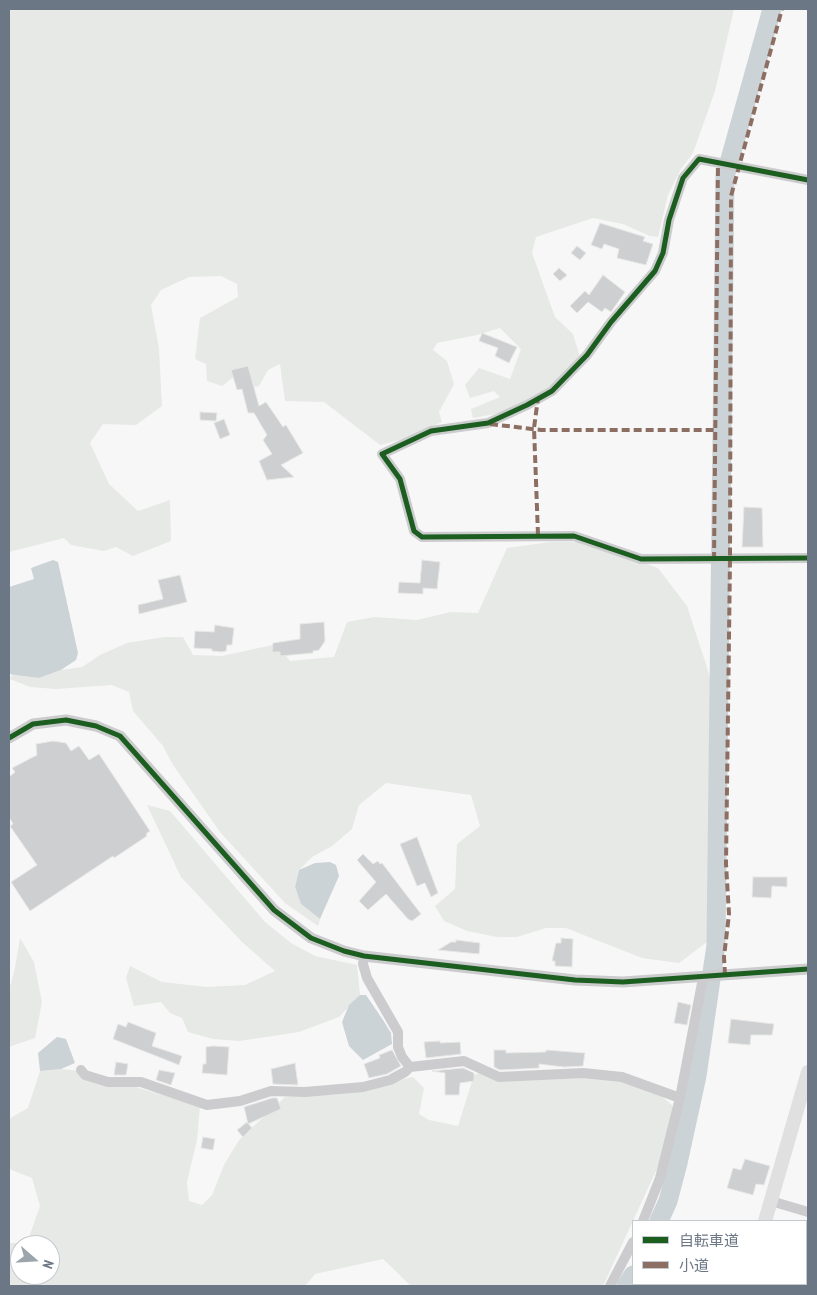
<!DOCTYPE html>
<html>
<head>
<meta charset="utf-8">
<style>
  body { margin:0 }
  #map { position:relative; width:817px; height:1295px; overflow:hidden; background:#f7f7f7; font-family:"PT Sans Narrow","Noto Sans JP",sans-serif }
  canvas { display:block }
  .frame { position:absolute; inset:0; border:10px solid #6b7784; pointer-events:none }
  .legend { position:absolute; left:632px; top:1220px; width:175px; height:65px; box-sizing:border-box; background:#fff; border:1px solid #c4c9ce; margin:0; padding:6px 9px; list-style:none; font-size:15px; color:#6b7784 }
  .legend li { display:flex; align-items:center; gap:10px; height:25px }
  .legend b { width:25px; border:1px solid #c4c9ce }
  .north { position:absolute; left:10px; top:1235px; width:50px; height:50px; box-sizing:border-box; background:#fff; border:1px solid #c4c9ce; border-radius:50%; rotate:109deg; font-size:14px; font-weight:700; line-height:20px; text-align:center; color:#6b7784 }
  .north::after { content:''; display:block; margin:auto; width:18px; height:22px; background:#9ca4ac; clip-path:polygon(50% 0,100% 100%,50% 72%,0 100%) }
</style>
</head>
<body>
<div id="map">
<canvas width="817" height="1295"></canvas>
<div class="frame"></div>
<ul class="legend">
<li><b style="height:6px;background:#1b5e20"></b>自転車道</li>
<li><b style="height:6px;background:#8d6e63"></b>小道</li>
</ul>
<div class="north">N</div>
</div>
<script>
const g = document.querySelector('canvas').getContext('2d');
g.lineJoin = 'round';
function fillPath(path, color) { g.fillStyle = color; g.fill(path, 'evenodd'); }
const toPath = rows => new Path2D(rows.map(r => 'M' + r).join(''));
function trace(path, color, width, dash) { g.strokeStyle = color; g.lineWidth = width; g.lineCap = dash ? 'butt' : 'round'; g.setLineDash(dash || []); g.stroke(path); }
fillPath(toPath([
  [9,9,734,9,715,91,693,153,681,169,668,195,658,237,650,236,623,224,593,218,536,237,532,253,555,317,573,334,580,357,555,385,527,402,500,413,473,418,471,409,500,397,494,391,470,398,465,385,479,368,510,379,521,349,500,328,477,335,437,343,433,350,447,361,454,384,439,412,442,422,403,439,380,445,324,402,285,401,280,364,268,370,259,386,244,389,240,372,222,386,207,381,206,364,195,359,200,318,238,297,237,284,221,276,189,277,161,290,151,305,159,349,162,406,136,425,103,424,90,443,109,484,138,511,170,500,171,541,133,556,116,547,104,551,71,545,64,538,9,552],
  [550,542,587,542,658,568,687,606,712,683,716,791,714,930,707,942,679,963,642,958,566,928,546,928,517,937,497,937,467,931,444,921,435,906,455,889,457,844,480,826,471,795,386,783,359,805,352,829,332,846,312,857,299,870,295,887,301,904,320,919,318,926,285,903,220,832,173,765,163,746,133,711,129,692,112,685,56,689,30,687,10,679,13,673,39,678,61,670,82,667,100,655,127,643,164,637,183,637,193,655,222,656,277,644,290,661,334,657,347,622,374,617,417,620,451,612,478,613,507,548],
  [147,805,170,811,265,922,291,943,315,956,357,965,360,995,339,1017,299,1032,239,1041,213,1039,188,1032,182,1018,170,1013,161,1002,134,1006,126,978,130,966,162,982,207,987,245,985,275,971,242,942,181,877],
  [20,938,34,962,42,1002,35,1038,9,1047,9,990,15,968],
  [61,1069,82,1071,200,1106,197,1140,187,1182,189,1201,202,1205,212,1195,224,1165,239,1140,285,1097,339,1094,413,1077,424,1088,419,1114,429,1120,458,1126,474,1075,482,1072,614,1079,658,1093,673,1106,661,1160,603,1286,411,1286,383,1259,315,1274,305,1286,9,1286,9,1243,27,1243,40,1206,32,1178,9,1169,9,1119,28,1108,40,1071],
  [20,1245,50,1245,50,1275,20,1275]
]), '#e6e9e5');
fillPath(toPath([
  [53,560,58,562,78,653,76,660,61,670,39,678,9,674,9,587,34,579,31,568],
  [330,862,336,865,339,876,320,919,301,904,295,887,299,870,315,863],
  [360,995,366,995,383,1020,391,1033,392,1044,363,1060,349,1046,342,1022,349,1005],
  [57,1037,66,1039,75,1063,61,1069,40,1071,38,1053]
]), '#ccd3d6');
trace(toPath([
  [659,1221,668,1201,678,1163,697,1076,716,945,725,177,772,9],
  [626,1286,633,1275]
]), '#ccd3d6', 19);
const building = toPath([
  [600,223,645,237,643,241,653,244,646,265,617,258,619,249,604,244,602,249,591,245,600,223],
  [577,246,586,253,580,260,571,253,577,246],
  [559,268,567,275,560,281,553,274,559,268],
  [603,275,625,292,611,312,605,308,602,312,588,302,577,313,570,306,585,291,589,295,603,275],
  [482,333,517,347,509,363,495,356,498,348,479,341,482,333],
  [248,366,259,406,266,402,283,427,286,425,303,453,281,465,294,477,267,480,259,461,272,454,263,440,267,435,254,413,248,413,242,389,237,390,231,370,248,366],
  [200,412,217,413,216,421,200,420,200,412],
  [224,419,230,435,220,439,214,423,224,419],
  [744,507,762,508,763,547,742,547,744,507],
  [422,560,440,562,437,589,423,588,423,594,398,593,399,582,420,583,422,560],
  [180,575,187,602,139,614,138,605,163,599,158,580,180,575],
  [324,622,325,641,319,650,313,651,313,653,280,656,280,652,272,652,273,643,300,639,300,624,324,622],
  [215,625,234,628,232,645,227,645,226,651,222,652,212,651,212,649,194,648,195,631,214,632,215,625],
  [53,741,66,743,71,751,79,746,89,760,99,754,150,831,146,834,147,836,114,858,113,856,30,911,11,882,37,865,10,826,13,824,9,817,9,777,15,772,12,768,37,755,36,744,53,741],
  [417,837,438,893,431,897,425,883,417,886,400,844,417,837],
  [363,854,373,864,378,861,380,864,382,863,421,914,412,921,408,919,386,894,368,910,359,901,376,882,357,860,363,854],
  [753,877,787,877,787,887,772,886,771,898,752,897,753,877],
  [561,938,573,939,572,967,555,966,555,961,552,961,556,943,561,943,561,938],
  [456,940,480,943,479,954,438,950,451,942,456,942,456,940],
  [678,1002,691,1005,687,1025,674,1023,678,1002],
  [731,1019,774,1024,772,1035,751,1035,750,1045,728,1043,731,1019],
  [128,1022,156,1033,152,1046,182,1056,179,1065,113,1039,118,1024,126,1027,128,1022],
  [440,1041,440,1043,460,1042,461,1054,426,1058,424,1042,440,1041],
  [213,1046,229,1047,227,1075,202,1073,203,1064,206,1064,206,1047,213,1046],
  [392,1050,401,1066,387,1074,369,1078,364,1064,380,1058,379,1055,392,1050],
  [494,1050,506,1050,506,1053,546,1052,546,1050,585,1053,583,1066,564,1067,539,1064,539,1068,500,1070,494,1067,494,1050],
  [116,1062,128,1064,126,1075,114,1075,116,1062],
  [295,1063,298,1085,273,1084,271,1069,295,1063],
  [463,1068,474,1073,474,1081,460,1083,459,1095,445,1095,445,1073,432,1071,463,1068],
  [159,1070,175,1073,171,1085,156,1080,159,1070],
  [272,1098,277,1098,281,1109,248,1124,244,1107,272,1098],
  [247,1122,252,1128,243,1137,237,1130,247,1122],
  [203,1137,215,1139,213,1150,201,1148,203,1137],
  [745,1159,770,1166,764,1185,756,1184,753,1195,727,1188,733,1168,741,1170,745,1159]
]);
fillPath(building, '#cecfd0');
trace(building, '#e7e7e6', 1);
trace(toPath([
  [808,180,699,159,683,178,669,220,663,253,655,271,611,322,587,355,552,391,527,405,488,423,431,431,382,454,400,479,414,531,422,537,574,536,641,559,808,558],
  [364,956,363,964,367,978,398,1032,398,1047,402,1057,410,1067,464,1061,499,1077,583,1073,622,1077,680,1098],
  [81,1070,85,1075,108,1082,141,1082,207,1105,240,1101,271,1091,305,1092,363,1087,390,1080,405,1072,410,1067],
  [771,1201,808,1212],
  [643,1221,660,1178,680,1098,703,978],
  [610,1286,633,1242]
]), '#ccccce', 10);
trace(toPath([
  [9,738,33,724,66,720,96,726,120,736,274,910,311,938,344,951,364,956,575,980,623,982,808,969]
]), '#ccccce', 11);
trace(toPath([
  [765,1221,808,1072],
  [747,1286,747,1284]
]), '#e0e0e1', 14);
trace(toPath([
  [490,424,541,430,715,430],
  [538,535,534,428,538,398],
  [714,560,718,161],
  [725,975,724,957,729,914,726,864,730,560,731,196,782,9]
]), '#8d6e63', 4, [8, 4]);
trace(toPath([
  [808,180,699,159,683,178,669,220,663,253,655,271,611,322,587,355,552,391,527,405,488,423,431,431,382,454,400,479,414,531,422,537,574,536,641,559,808,558],
  [9,738,33,724,66,720,96,726,120,736,274,910,311,938,344,951,364,956,575,980,623,982,808,969]
]), '#1b5e20', 5);
</script>
</body>
</html>
